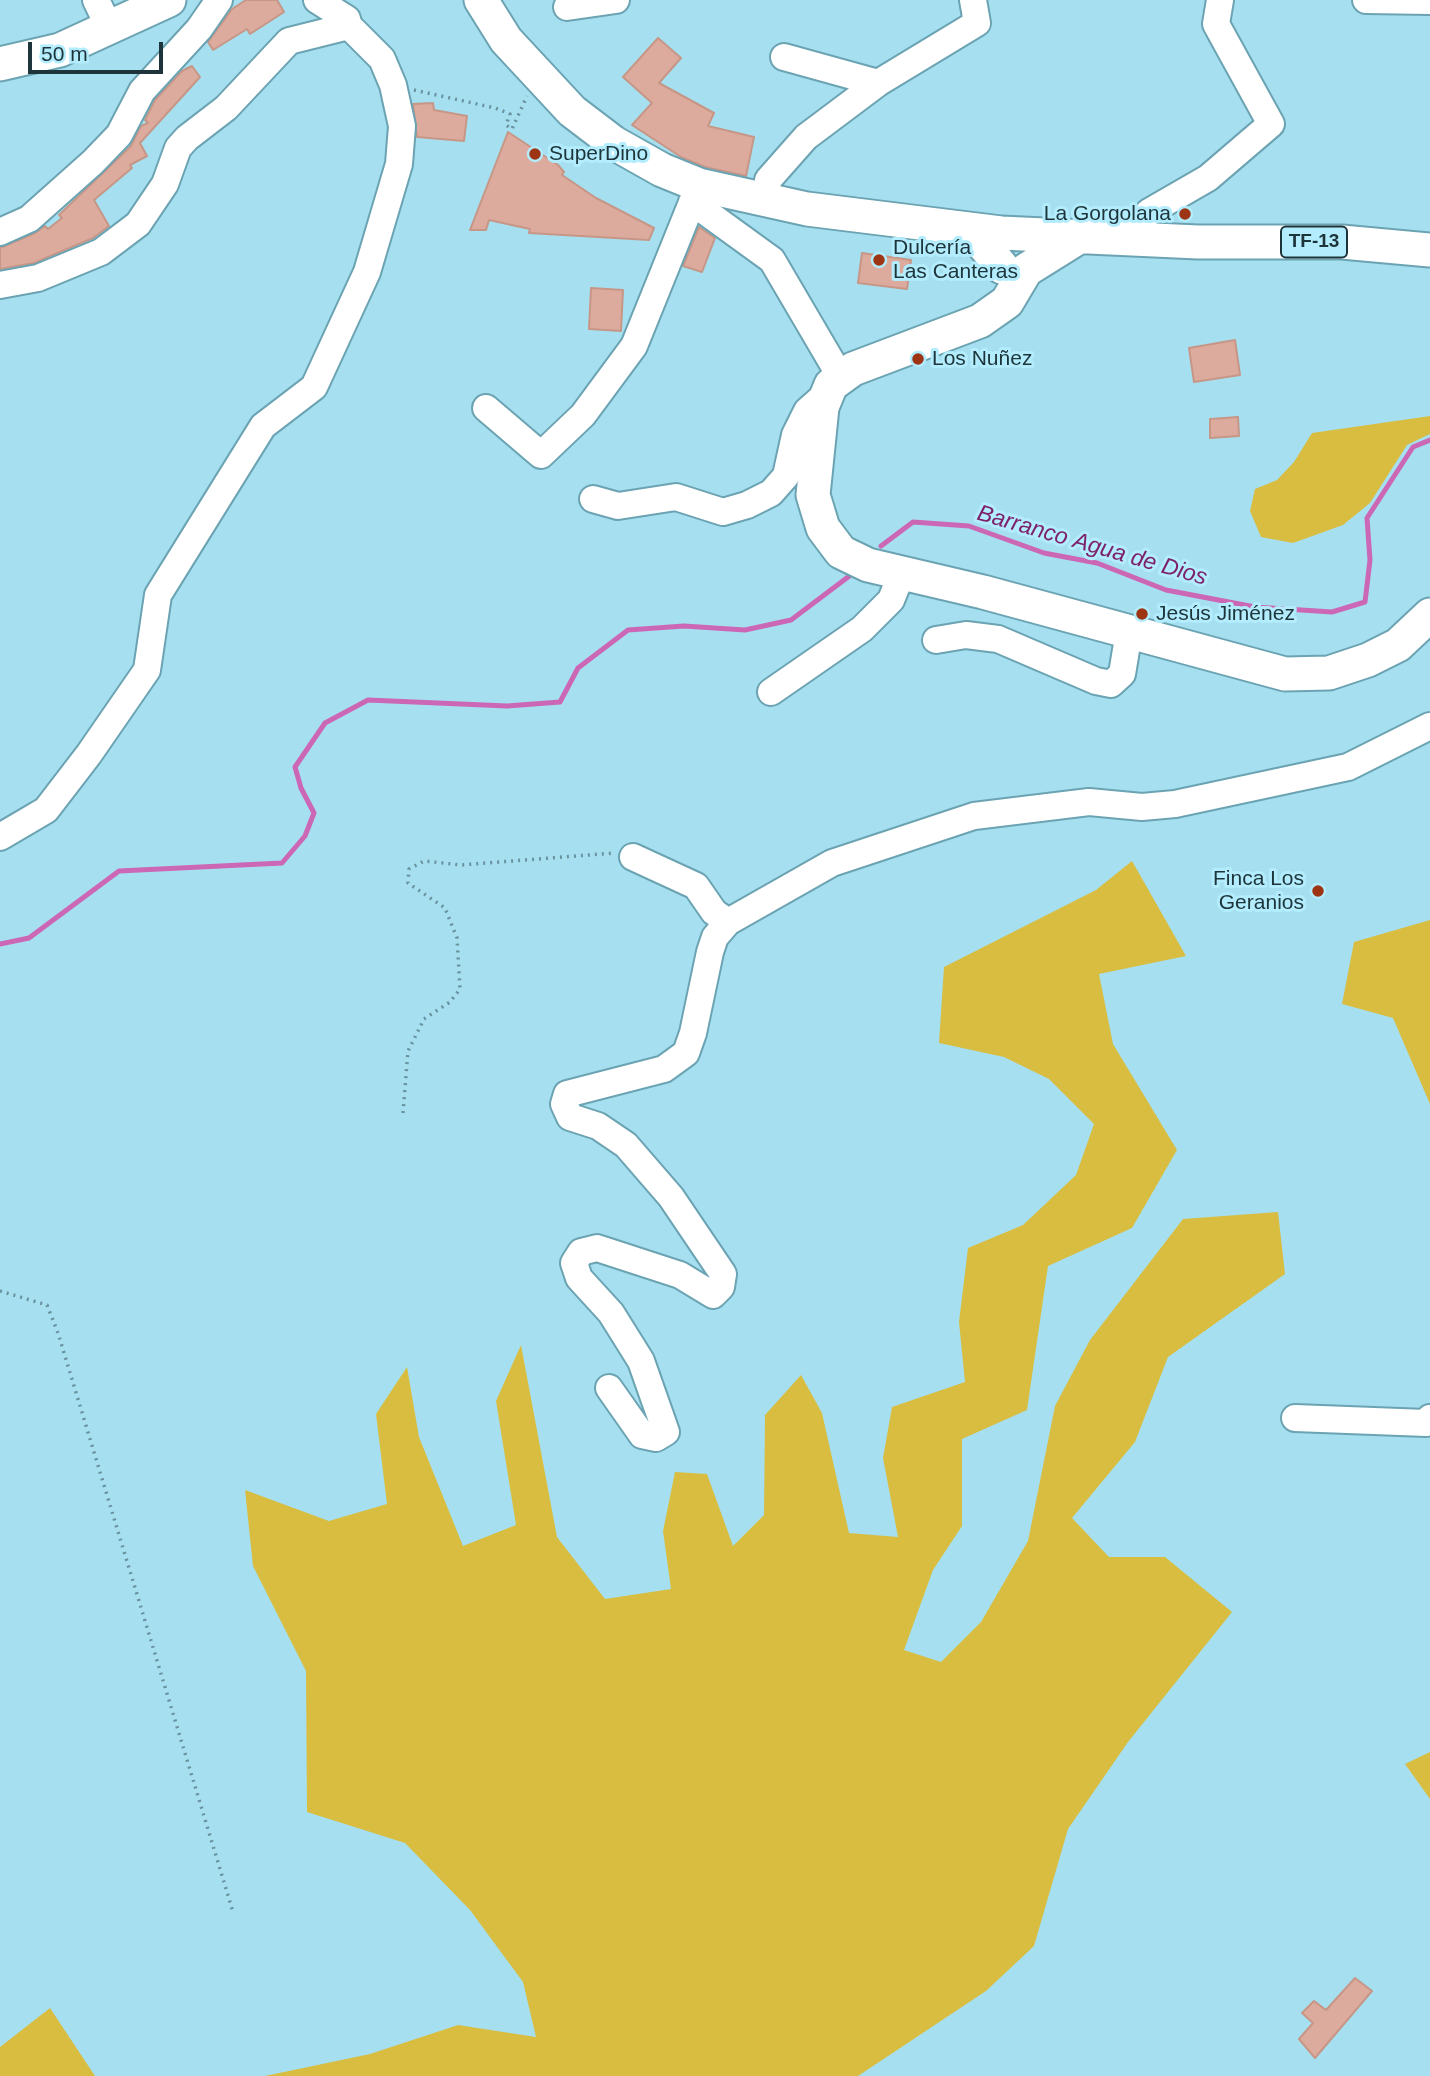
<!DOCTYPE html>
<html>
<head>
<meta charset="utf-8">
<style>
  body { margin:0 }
  #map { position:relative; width:1430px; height:2076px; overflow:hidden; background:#a6e0f0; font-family:Arial,sans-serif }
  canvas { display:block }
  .scale { position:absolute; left:28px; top:42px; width:135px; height:32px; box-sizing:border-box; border:4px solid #1d343a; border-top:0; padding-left:9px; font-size:21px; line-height:24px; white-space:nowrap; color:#1d343a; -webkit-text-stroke:5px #b3edfd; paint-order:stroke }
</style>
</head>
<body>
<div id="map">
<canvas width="1430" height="2076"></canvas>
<div class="scale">50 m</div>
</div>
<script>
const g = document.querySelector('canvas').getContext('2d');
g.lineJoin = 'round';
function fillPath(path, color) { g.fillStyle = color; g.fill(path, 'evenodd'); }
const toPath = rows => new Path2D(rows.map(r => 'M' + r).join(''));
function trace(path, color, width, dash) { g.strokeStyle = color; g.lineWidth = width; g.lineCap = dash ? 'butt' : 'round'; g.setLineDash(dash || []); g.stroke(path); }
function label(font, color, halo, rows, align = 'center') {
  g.font = font + ' Arial,sans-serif'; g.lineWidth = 6; g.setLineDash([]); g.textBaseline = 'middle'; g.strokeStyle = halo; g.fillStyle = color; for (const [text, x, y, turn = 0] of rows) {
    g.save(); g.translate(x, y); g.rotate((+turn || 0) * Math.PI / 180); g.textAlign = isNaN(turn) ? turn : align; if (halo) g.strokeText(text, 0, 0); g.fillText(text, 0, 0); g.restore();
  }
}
fillPath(toPath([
  [1430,416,1430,434,1407,445,1370,503,1343,525,1293,543,1261,537,1250,511,1255,489,1277,480,1294,462,1312,433],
  [1132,861,1186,956,1099,974,1113,1044,1177,1150,1132,1228,1048,1266,1027,1410,962,1439,962,1526,933,1570,904,1650,941,1662,981,1622,1028,1541,1055,1406,1090,1340,1183,1219,1278,1212,1285,1274,1168,1357,1135,1442,1072,1518,1109,1557,1165,1557,1232,1612,1128,1742,1068,1829,1034,1946,986,1991,858,2076,265,2076,370,2054,458,2025,536,2037,523,1982,470,1910,405,1843,307,1812,306,1671,253,1566,245,1490,329,1521,387,1504,376,1414,407,1367,419,1437,463,1546,516,1525,496,1401,521,1345,557,1537,605,1599,671,1589,663,1531,675,1472,707,1474,733,1546,764,1515,765,1415,801,1375,822,1413,849,1533,898,1537,883,1458,892,1407,965,1382,959,1322,968,1248,1023,1225,1076,1175,1094,1124,1049,1079,1004,1057,939,1043,944,967,1096,890],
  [1430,920,1430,1104,1393,1018,1342,1004,1354,942],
  [1430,1752,1430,1799,1405,1764],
  [50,2008,95,2076,0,2076,0,2047]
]), '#d8bd41');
trace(toPath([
  [881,546,913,522,969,526,1044,553,1097,563,1166,590,1255,607,1332,612,1365,602,1370,560,1367,518,1413,447,1430,440],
  [0,944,29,938,119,871,282,863,305,836,314,813,301,788,295,767,325,723,368,700,507,706,560,702,578,668,628,630,684,626,745,630,791,620,856,571]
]), '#cc67b5', 5);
const building = toPath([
  [246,0,277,0,284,12,250,34,247,29,213,50,208,42,232,9,246,0],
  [658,38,681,58,659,83,714,113,708,126,754,137,746,176,705,167,681,157,632,125,652,103,623,77,658,38],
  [192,66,200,77,140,143,147,156,130,165,132,168,94,200,109,226,93,238,34,263,0,269,0,248,35,233,45,226,48,229,62,218,59,215,131,146,141,126,148,123,145,120,155,100,182,71,192,66],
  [433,103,434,110,467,116,464,141,417,137,413,104,433,103],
  [508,132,558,165,564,172,562,175,596,198,654,228,649,240,529,233,530,229,489,220,486,230,470,230,508,132],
  [699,227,715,238,702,272,683,266,699,227],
  [862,253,911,260,907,289,858,283,862,253],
  [591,288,623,290,621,331,589,329,591,288],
  [1235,340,1240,375,1194,382,1189,348,1235,340],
  [1238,417,1239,436,1210,438,1210,419,1238,417],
  [1355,1978,1372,1991,1315,2058,1299,2039,1313,2023,1302,2013,1314,2001,1326,2010,1355,1978]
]);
fillPath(building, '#ddab9d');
trace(building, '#c69687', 2);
const minor = toPath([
  [96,0,110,29],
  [1366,0,1430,1],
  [567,7,616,0],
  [784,57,878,83],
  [766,201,768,180,806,137,878,83,977,23,973,0],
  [692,202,772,260,840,376],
  [0,232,29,219,93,162,119,135,142,91,199,29,219,0],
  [1129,238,1149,212,1208,178,1271,124,1216,24,1220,0],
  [0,285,38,278,101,252,138,224,165,184,178,148,187,138,226,108,289,41,349,26],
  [486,408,541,455,583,415,634,346,699,185],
  [593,499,618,506,676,497,723,512,747,505,771,493,786,476,795,435,807,411,825,395],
  [936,640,966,635,998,639,1096,681,1111,684,1122,674,1129,632],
  [771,692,862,629,891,600,902,573],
  [0,837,46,810,89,754,147,670,158,595,263,426,314,387,367,272,399,164,402,126,393,85,382,59,349,26,347,19,317,0],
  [633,857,696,886,714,912,728,922],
  [609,1388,642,1435,656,1438,666,1432,641,1361,611,1313,579,1278,574,1263,581,1252,597,1248,680,1275,713,1295,721,1287,723,1274,671,1197,626,1145,598,1126,570,1117,564,1104,567,1094,664,1069,686,1053,693,1033,710,952,715,937,728,922,832,863,974,816,1089,802,1142,807,1175,804,1348,767,1430,726],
  [1295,1418,1426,1423,1430,1418]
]);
const major = toPath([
  [481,0,506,40,572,111,614,143,662,170,699,185,807,209,1001,233,1198,242,1342,242,1430,250],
  [0,64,60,50,169,0],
  [971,230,1002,267],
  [1079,237,1026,270,1007,302,980,321,853,369,831,385,822,407,813,495,823,528,841,552,868,565,983,592,1285,674,1329,673,1368,660,1398,645,1430,615]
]);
trace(minor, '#6ba3b2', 30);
trace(major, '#6ba3b2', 37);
trace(toPath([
  [414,90,495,108,510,114,506,125,512,129,527,96],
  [403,1113,408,1051,424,1019,450,1002,460,989,457,938,445,908,408,883,409,869,424,861,461,865,614,853],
  [0,1291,47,1305,58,1333,233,1912]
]), '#68929e', 3.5, [2, 5]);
trace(minor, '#fff', 26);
trace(major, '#fff', 33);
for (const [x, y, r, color] of [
  [535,154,7,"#9d3515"],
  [1185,214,7,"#9d3515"],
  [879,260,7,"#9d3515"],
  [918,359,7,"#9d3515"],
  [1142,614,7,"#9d3515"],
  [1318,891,7,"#9d3515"]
]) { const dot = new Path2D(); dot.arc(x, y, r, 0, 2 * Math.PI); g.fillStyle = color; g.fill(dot); trace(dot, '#b3edfd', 2.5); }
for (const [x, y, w] of [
  [1314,242,66]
]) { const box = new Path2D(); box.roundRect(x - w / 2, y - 15.5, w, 31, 5); g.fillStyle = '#b3edfd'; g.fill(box); trace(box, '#1d343a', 2); }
label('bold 19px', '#1d343a', null, [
  ["TF-13",1314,242]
]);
label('21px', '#1d343a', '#b3edfd', [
  ["SuperDino",549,154],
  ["La Gorgolana",1171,214,"right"],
  ["Dulcería",893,248],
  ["Las Canteras",893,272],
  ["Los Nuñez",932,359],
  ["Jesús Jiménez",1156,614],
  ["Finca Los",1304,879,"right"],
  ["Geranios",1304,903,"right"]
], 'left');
label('italic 23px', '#7d216b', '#b3edfd', [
  ["Barranco Agua de Dios",1092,546,16]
]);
</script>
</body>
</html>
